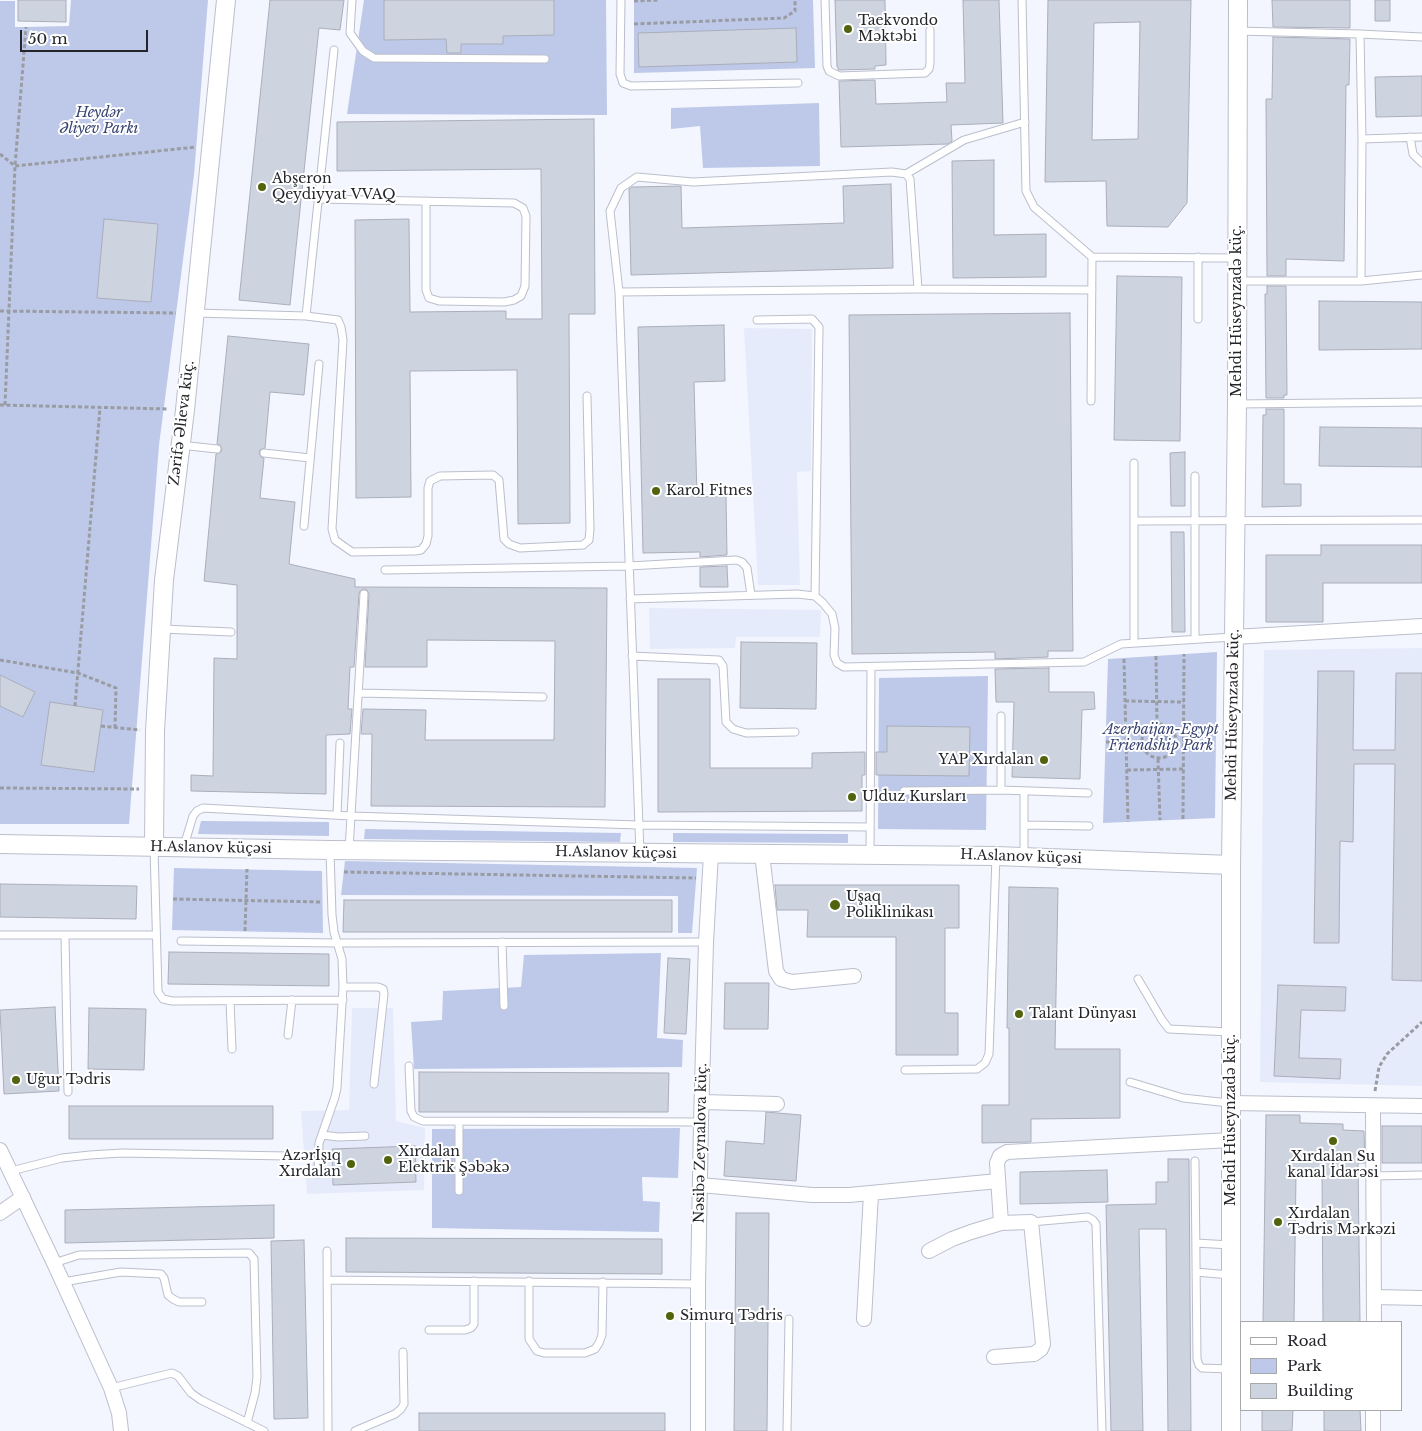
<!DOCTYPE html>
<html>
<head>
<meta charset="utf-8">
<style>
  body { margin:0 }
  #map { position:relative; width:1422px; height:1431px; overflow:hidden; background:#f3f6fe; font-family:"Libre Baskerville",serif }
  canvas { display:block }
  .legend { position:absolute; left:1240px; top:1321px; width:162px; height:90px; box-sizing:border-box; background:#fff; border:1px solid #a7a8aa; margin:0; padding:6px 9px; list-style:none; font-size:15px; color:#23252a }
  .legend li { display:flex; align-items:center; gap:10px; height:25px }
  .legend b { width:25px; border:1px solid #a7a8aa }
  .scale { position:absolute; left:20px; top:30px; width:128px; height:22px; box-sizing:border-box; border:2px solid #23252a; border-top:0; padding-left:6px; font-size:15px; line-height:18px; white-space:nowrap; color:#23252a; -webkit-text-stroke:4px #fff; paint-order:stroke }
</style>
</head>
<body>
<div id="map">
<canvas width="1422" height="1431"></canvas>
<ul class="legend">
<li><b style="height:6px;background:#fff"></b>Road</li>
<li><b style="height:14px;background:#bec9e9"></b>Park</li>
<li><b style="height:14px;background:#ced3e0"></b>Building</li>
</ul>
<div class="scale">50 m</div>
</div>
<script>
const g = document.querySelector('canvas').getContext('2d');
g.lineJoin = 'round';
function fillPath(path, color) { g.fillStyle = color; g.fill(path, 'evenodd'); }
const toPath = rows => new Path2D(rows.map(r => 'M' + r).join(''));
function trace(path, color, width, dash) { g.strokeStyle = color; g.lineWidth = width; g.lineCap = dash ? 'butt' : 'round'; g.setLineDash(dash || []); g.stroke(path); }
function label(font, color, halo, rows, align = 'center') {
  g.font = font + ' "Libre Baskerville",serif'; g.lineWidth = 4; g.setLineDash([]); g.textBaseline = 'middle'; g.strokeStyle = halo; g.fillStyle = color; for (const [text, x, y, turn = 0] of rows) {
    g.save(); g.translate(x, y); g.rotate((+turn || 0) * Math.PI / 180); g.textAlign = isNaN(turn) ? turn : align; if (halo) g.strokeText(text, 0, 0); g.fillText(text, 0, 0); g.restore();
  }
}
fillPath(toPath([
  [744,328,812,329,811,471,797,472,800,585,758,585],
  [649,608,821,610,820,637,736,637,735,648,650,649],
  [1422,648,1422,1086,1260,1082,1264,650],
  [352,1008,393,1008,396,1121,425,1128,424,1190,307,1194,301,1111,349,1110]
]), '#e6ebfc');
fillPath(toPath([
  [71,0,208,0,194,175,159,445,129,824,0,824,0,1,15,1,15,27,26,27,69,26],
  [364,0,606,0,607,115,347,114],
  [634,0,813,0,815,68,634,73],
  [819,103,820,166,703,168,700,126,671,129,671,108],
  [1217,652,1215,818,1103,823,1108,659],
  [988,676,986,830,878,829,879,678],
  [201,821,329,822,329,836,198,834],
  [365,829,621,833,620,842,364,839],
  [673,833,848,834,848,843,673,842],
  [345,861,697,868,692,933,678,933,678,896,341,895],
  [174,868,322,871,323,933,172,930],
  [661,953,657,1038,683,1040,682,1067,414,1069,411,1022,442,1020,443,991,521,987,524,955],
  [680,1128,678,1178,642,1177,643,1201,660,1202,659,1232,432,1228,432,1129]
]), '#bec9e9');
fillPath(toPath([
  '1152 742a9 9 0 1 1 18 0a9 9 0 1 1-18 0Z'
]), '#929cbc');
const building = toPath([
  [18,0,66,0,66,22,18,21,18,0],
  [270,0,344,0,340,30,319,28,290,305,239,300,270,0],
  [384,0,554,0,554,35,503,36,503,44,461,44,461,53,447,53,446,39,384,40,384,0],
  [835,0,885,0,886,65,875,66,875,69,838,70,838,67,837,67,835,0],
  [963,0,999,0,1003,123,951,125,952,141,948,144,841,147,839,81,875,80,876,104,947,102,946,83,965,83,963,0],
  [1048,0,1191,0,1187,203,1168,227,1107,226,1106,181,1045,182,1048,0],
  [1140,22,1138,139,1092,140,1094,23,1140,22],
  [1272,0,1350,0,1350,28,1273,27,1272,0],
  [1375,0,1390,0,1390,21,1375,21,1375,0],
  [796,28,797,62,639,67,638,33,796,28],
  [1273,37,1350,39,1349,85,1346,85,1344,261,1286,259,1286,276,1267,276,1266,99,1272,99,1273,37],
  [1422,76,1422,116,1376,117,1375,77,1422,76],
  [594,119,595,314,569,314,570,523,518,524,517,370,410,371,411,497,356,498,355,220,409,219,410,312,506,311,506,319,542,319,541,169,337,171,337,122,594,119],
  [994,160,994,235,1046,234,1046,277,953,278,952,161,994,160],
  [891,184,893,268,631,275,629,189,632,187,681,186,682,228,844,223,843,186,891,184],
  [104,219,158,224,151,302,97,298,104,219],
  [1117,276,1182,277,1180,441,1114,440,1117,276],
  [1267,286,1286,286,1287,395,1284,395,1284,398,1266,398,1265,294,1267,294,1267,286],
  [1319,301,1422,302,1422,349,1319,350,1319,301],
  [1070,313,1073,651,1048,651,1048,657,995,659,995,652,852,654,849,315,1070,313],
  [724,325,725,381,694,382,697,497,726,496,727,555,700,557,700,552,643,553,638,327,724,325],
  [228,336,309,344,304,395,270,392,265,448,260,450,259,453,261,457,264,458,260,498,295,502,289,564,355,579,355,587,607,588,605,807,371,806,372,734,361,734,363,709,426,710,425,740,554,740,555,641,427,640,427,667,365,667,369,594,367,590,364,589,360,591,359,594,354,667,350,667,348,709,352,709,350,734,326,735,326,794,191,791,191,775,213,776,214,658,237,659,237,585,204,581,216,454,221,452,222,449,220,445,217,444,228,336],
  [1266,409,1284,409,1284,484,1301,484,1301,506,1262,507,1263,415,1266,415,1266,409],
  [1320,427,1422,428,1422,467,1319,466,1320,427],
  [1185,452,1185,506,1171,506,1170,453,1185,452],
  [1171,532,1184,532,1185,632,1172,632,1171,532],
  [1321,545,1422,545,1422,583,1323,583,1323,622,1266,622,1266,555,1321,555,1321,545],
  [727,566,728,587,700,587,700,567,727,566],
  [741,642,817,643,816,709,740,708,741,642],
  [1049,668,1049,692,1094,692,1095,709,1082,710,1080,779,1012,777,1014,702,996,702,995,669,1049,668],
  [1318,671,1354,671,1353,750,1395,750,1396,673,1422,673,1422,981,1392,980,1395,764,1354,764,1353,842,1340,841,1339,943,1314,943,1318,671],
  [0,675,35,692,23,717,0,706,0,675],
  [658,679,710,679,710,768,812,768,812,753,865,752,865,775,862,775,862,811,658,812,658,679],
  [50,702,103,710,94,772,41,765,50,702],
  [887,726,970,727,969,776,876,775,876,752,887,752,887,726],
  [0,884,137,886,136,919,0,917,0,884],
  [775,885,959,885,959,928,945,928,945,1013,958,1013,958,1055,896,1055,896,937,807,937,808,910,777,910,775,885],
  [1009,887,1058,888,1055,1049,1120,1049,1120,1118,1031,1119,1031,1142,982,1143,982,1105,1009,1105,1009,1028,1007,1028,1009,887],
  [344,900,672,900,672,932,343,932,344,900],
  [169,952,329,954,329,986,168,984,169,952],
  [668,958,690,959,686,1034,664,1033,668,958],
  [725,983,769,983,768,1029,724,1029,725,983],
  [1278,985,1346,987,1345,1011,1301,1010,1299,1058,1341,1059,1340,1079,1274,1076,1278,985],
  [55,1007,59,1091,4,1094,0,1010,55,1007],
  [89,1008,146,1009,144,1070,88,1069,89,1008],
  [419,1072,669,1073,668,1112,419,1112,419,1072],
  [69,1106,273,1106,273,1139,69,1139,69,1106],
  [766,1112,801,1115,796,1181,724,1176,726,1141,764,1144,766,1112],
  [1266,1115,1300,1115,1300,1123,1343,1124,1343,1130,1364,1131,1365,1163,1358,1163,1360,1322,1323,1322,1322,1173,1296,1173,1294,1322,1263,1322,1266,1115],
  [1382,1126,1422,1126,1422,1163,1382,1163,1382,1126],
  [415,1146,416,1182,333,1185,332,1149,415,1146],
  [1168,1159,1189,1159,1191,1431,1168,1431,1166,1229,1139,1229,1143,1431,1111,1431,1106,1205,1156,1204,1156,1182,1168,1182,1168,1159],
  [1107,1170,1108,1202,1020,1204,1020,1172,1107,1170],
  [274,1205,274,1238,65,1243,65,1210,274,1205],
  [736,1213,769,1213,767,1431,734,1431,736,1213],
  [346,1238,662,1239,662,1274,346,1272,346,1238],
  [304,1240,308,1418,274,1419,271,1241,304,1240],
  [1262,1410,1293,1410,1292,1431,1262,1431,1262,1410],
  [1324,1410,1360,1410,1361,1431,1324,1431,1324,1410],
  [419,1413,665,1413,665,1431,419,1431,419,1413]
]);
fillPath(building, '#ced3e0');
trace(building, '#aaaebb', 1);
const service = toPath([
  [352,0,350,33,363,51,374,58,545,59],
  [621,0,620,74,623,83,631,86,798,83],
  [825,0,827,66,829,71,839,76,925,73,929,69,930,63,930,30],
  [1022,0,1026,191,1034,207,1092,257,1091,401],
  [1237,31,1360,34,1422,37],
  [1360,34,1362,139],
  [1410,137,1413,154,1422,163],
  [906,174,964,140,1025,122],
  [318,199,514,203,523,208,526,216,525,286,521,296,514,300,504,302,439,301,429,298,426,290,426,201],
  [1092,257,1237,258],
  [1238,281,1361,281,1422,275],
  [1361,281,1362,139,1422,137],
  [619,292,918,289,1092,290],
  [195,313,306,316,338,320,341,327,343,340,332,529,335,540,352,552,415,551,421,550,426,544,428,536,428,488,430,481,440,476,493,475,499,480,504,539,509,544,520,548,583,545,589,540,590,529,587,396],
  [306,316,334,50],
  [1198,319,1198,257],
  [757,320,812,319,819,327,815,596,823,603,832,614,835,628,834,655,837,663,844,667,1084,662,1121,644,1233,637],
  [1237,404,1422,402],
  [180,445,217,449],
  [264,453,310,458],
  [1135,521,1422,520],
  [304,526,319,364],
  [385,570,629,566,736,560,742,562,747,568,751,595],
  [630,599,797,594,815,596],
  [162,629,231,632],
  [1195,639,1195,476],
  [1134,642,1134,463],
  [632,656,719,660,723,666,726,722,733,729,746,733,795,732],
  [359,693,543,697],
  [1001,716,1001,790,1088,793],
  [904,791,1001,790],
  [1024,791,1024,856],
  [337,815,340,743],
  [1024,825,1089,826],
  [184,846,193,816,197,811,203,808,351,816,639,825,870,827],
  [154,847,158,992,163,999,172,1001,343,1000],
  [349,850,364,594],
  [640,853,619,292,610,211,621,188,637,177,693,182,892,172,906,174,910,179,918,289],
  [870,854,871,667],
  [0,935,156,935],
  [65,935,68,1092],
  [181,941,337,943,706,942],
  [502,942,504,1006],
  [1138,979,1162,1020,1169,1029,1230,1032],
  [343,987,378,987,383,989,384,994,374,1084],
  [230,1001,232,1049],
  [288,1035,292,1000],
  [409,1066,411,1111,414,1117,423,1121,701,1122],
  [905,1070,977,1069,985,1063,989,1054,996,856],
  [1130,1082,1183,1098,1229,1103],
  [459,1122,459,1191],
  [322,1135,338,1137,365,1136],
  [1195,1161,1197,1359,1199,1365,1202,1368,1230,1369],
  [11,1171,62,1158,90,1155,122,1153,288,1156],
  [318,1174,319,1143,335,1097,337,1088,343,987,342,959,334,932,332,915,330,851],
  [1373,1176,1422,1175],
  [1031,1222,1088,1217,1093,1220,1096,1224,1102,1431],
  [1196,1243,1230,1245],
  [327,1251,328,1431],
  [54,1263,79,1255,249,1253,254,1259,257,1377,255,1393,247,1423],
  [1196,1272,1230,1275],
  [327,1280,698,1284],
  [529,1281,529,1339,537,1351,544,1353,585,1353,595,1349,599,1343,602,1335,603,1282],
  [63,1282,121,1272,161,1274,164,1278,168,1295,173,1299,179,1302,202,1302],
  [429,1330,465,1330,471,1328,474,1324,474,1281],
  [111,1388,172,1373,178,1376,191,1393,201,1400,264,1431],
  [355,1431,395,1414,401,1409,404,1404,403,1352],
  [787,1431,789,1319]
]);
const minor = toPath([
  [1234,637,1422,626],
  [762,854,776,971,781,979,792,982,854,976],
  [702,1102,777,1104],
  [1231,1103,1422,1106],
  [1373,1106,1374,1322],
  [0,1150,54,1263,111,1388,119,1413,121,1431],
  [700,1185,812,1195,849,1195,998,1181],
  [0,1213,23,1197],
  [1001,1223,997,1163,1000,1156,1007,1152,1231,1140],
  [929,1251,952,1239,971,1232,1001,1223,1031,1222,1043,1344,1041,1349,1034,1354,994,1357],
  [1374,1297,1422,1298],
  [864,1319,871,1194],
  [698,1431,698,1284,701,1122,706,942,711,854],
  [1373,1431,1373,1410]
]);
const tertiary = toPath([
  [0,844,330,850,996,856,1231,865],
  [154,847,155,731,164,580,185,410,226,0],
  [1231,1431,1231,865,1237,404,1238,0]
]);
trace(service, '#bbbfcc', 9);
trace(minor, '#bbbfcc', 16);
trace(tertiary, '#bbbfcc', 20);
trace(toPath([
  [634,1,658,0],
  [634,24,784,18,795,11,795,0],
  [0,154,15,166,196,147],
  [0,311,176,313],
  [0,405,169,409],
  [5,405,15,166,26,27],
  [1156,656,1157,725],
  [1124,659,1128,822],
  [0,660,78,673,116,688,115,728],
  [1125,701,1184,702],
  [75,706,100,408],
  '1142 741a17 17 0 1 1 34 0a17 17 0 1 1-34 0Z',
  [101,726,140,730],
  [1106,742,1143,742],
  [1158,759,1160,820],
  [1127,770,1184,769],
  [0,788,139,789],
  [1183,819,1184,654],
  [344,872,696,878],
  [173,899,322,902],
  [245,931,247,869],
  [1375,1091,1379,1067,1387,1054,1422,1022]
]), '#999ca2', 3, [4, 2.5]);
trace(service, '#fff', 7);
trace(minor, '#fff', 14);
trace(tertiary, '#fff', 18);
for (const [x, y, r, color] of [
  [848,29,5,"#51630c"],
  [262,187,5,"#51630c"],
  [656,491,5,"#51630c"],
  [1044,760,5,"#51630c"],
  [852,797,5,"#51630c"],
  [835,905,6,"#51630c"],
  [1019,1014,5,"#51630c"],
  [16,1080,5,"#51630c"],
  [1333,1141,5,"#51630c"],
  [388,1160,5,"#51630c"],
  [351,1164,5,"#51630c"],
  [1278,1222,5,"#51630c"],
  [670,1316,5,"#51630c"]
]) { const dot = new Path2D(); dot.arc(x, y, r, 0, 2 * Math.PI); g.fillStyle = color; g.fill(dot); trace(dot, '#fff', 2); }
label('14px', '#23252a', '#fff', [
  ["Taekvondo",858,21],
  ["Məktəbi",858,37],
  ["Abşeron",272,179],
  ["Qeydiyyat VVAQ",272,195],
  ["Karol Fitnes",666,491],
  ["YAP Xırdalan",1034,760,"right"],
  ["Ulduz Kursları",862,797],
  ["Uşaq",846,897],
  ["Poliklinikası",846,913],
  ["Talant Dünyası",1029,1014],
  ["Uğur Tədris",26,1080],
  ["Xırdalan",398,1152],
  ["Elektrik Şəbəkə",398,1168],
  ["Azərİşıq",341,1156,"right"],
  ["Xırdalan",341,1172,"right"],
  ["Xırdalan Su",1333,1157,"center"],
  ["kanal İdarəsi",1333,1173,"center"],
  ["Xırdalan",1288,1214],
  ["Tədris Mərkəzi",1288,1230],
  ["Simurq Tədris",680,1316]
], 'left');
label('italic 14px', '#374370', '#fff', [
  ["Heydər",99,113],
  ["Əliyev Parkı",99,129],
  ["Azerbaijan-Egypt",1161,730],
  ["Friendship Park",1161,746]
]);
label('14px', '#23252a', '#fff', [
  ["Mehdi Hüseynzadə küç.",1237,311,-90],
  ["Zərifə Əlieva küç.",182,423,-83],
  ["Mehdi Hüseynzadə küç.",1233,715,-89],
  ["H.Aslanov küçəsi",211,848,1],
  ["H.Aslanov küçəsi",616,853,1],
  ["H.Aslanov küçəsi",1021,857,2],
  ["Mehdi Hüseynzadə küç.",1231,1120,-90],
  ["Nəsibə Zeynalova küç.",701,1143,-89]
]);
</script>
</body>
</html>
